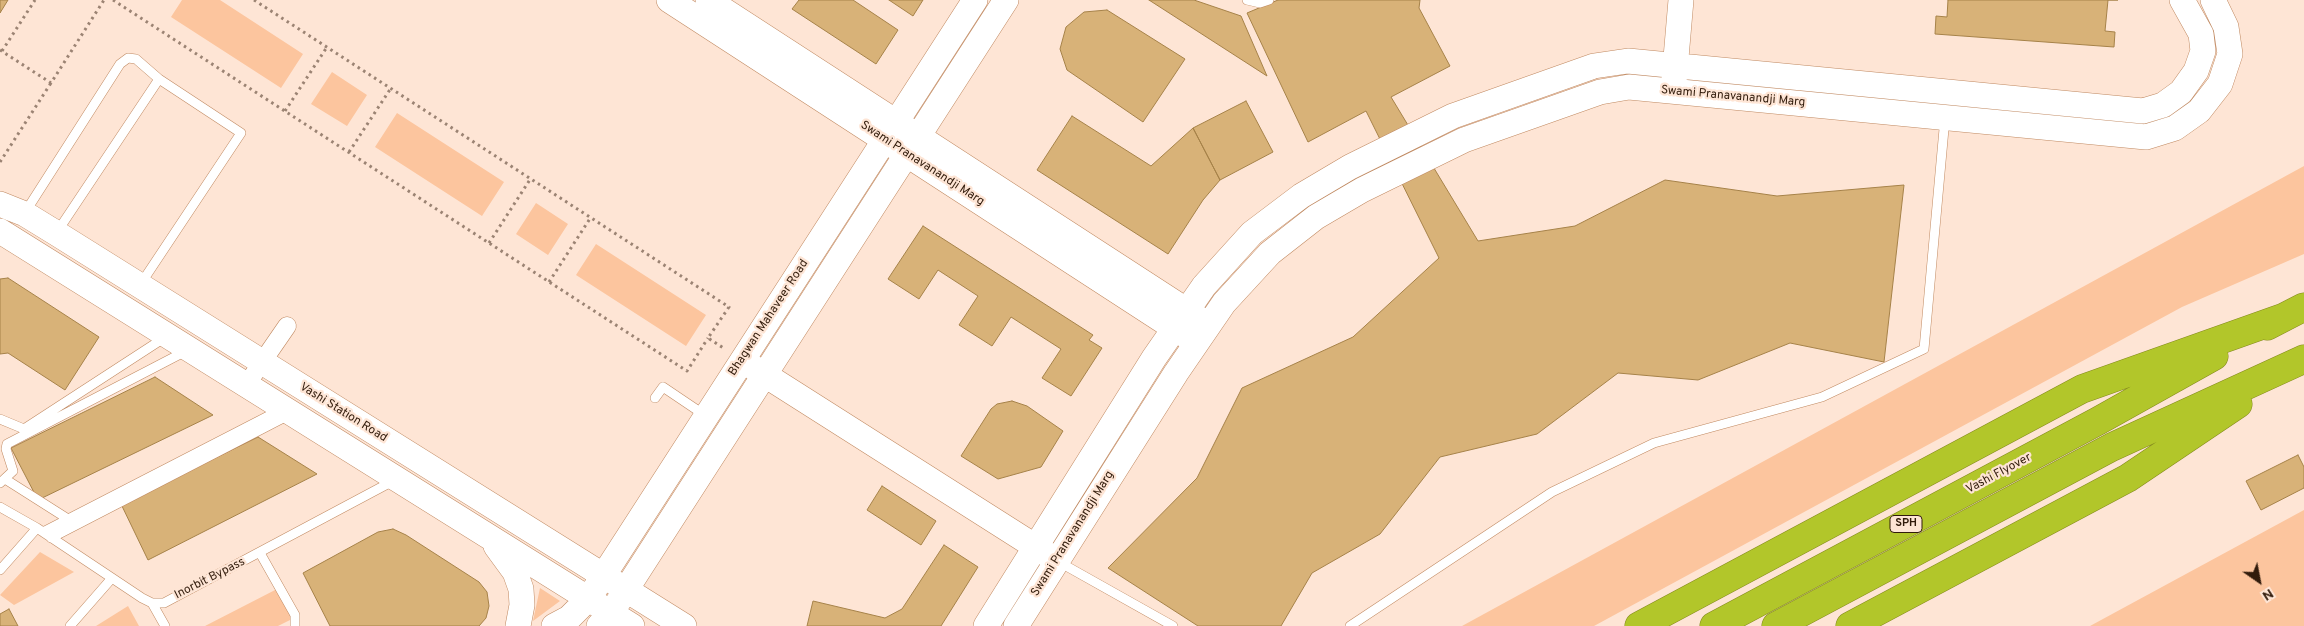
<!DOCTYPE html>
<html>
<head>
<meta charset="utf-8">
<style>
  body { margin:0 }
  #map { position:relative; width:2304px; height:626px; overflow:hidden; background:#fee5d5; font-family:Overpass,sans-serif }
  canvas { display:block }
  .north { position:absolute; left:2234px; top:556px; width:50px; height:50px; -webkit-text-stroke:4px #fee5d5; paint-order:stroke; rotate:147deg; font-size:14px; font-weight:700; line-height:20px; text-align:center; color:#311b0b }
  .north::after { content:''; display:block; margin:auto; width:18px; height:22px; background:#311b0b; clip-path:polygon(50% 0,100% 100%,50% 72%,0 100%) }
</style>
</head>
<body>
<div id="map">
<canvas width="2304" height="626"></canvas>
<div class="north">N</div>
</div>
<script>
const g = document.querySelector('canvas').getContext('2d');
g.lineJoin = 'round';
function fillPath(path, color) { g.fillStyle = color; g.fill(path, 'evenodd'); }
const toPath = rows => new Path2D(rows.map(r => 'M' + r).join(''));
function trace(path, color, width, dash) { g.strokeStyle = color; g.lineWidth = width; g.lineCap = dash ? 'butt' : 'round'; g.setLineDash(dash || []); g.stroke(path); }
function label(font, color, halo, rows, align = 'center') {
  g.font = font + ' Overpass,sans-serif'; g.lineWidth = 4.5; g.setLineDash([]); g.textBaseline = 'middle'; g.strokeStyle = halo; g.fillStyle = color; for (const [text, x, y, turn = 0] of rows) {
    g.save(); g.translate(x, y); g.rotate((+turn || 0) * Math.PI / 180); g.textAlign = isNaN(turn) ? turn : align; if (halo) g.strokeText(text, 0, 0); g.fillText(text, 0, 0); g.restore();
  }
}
fillPath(toPath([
  [182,0,220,0,303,54,281,88,171,17],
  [332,72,367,95,347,126,311,104],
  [397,113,504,182,482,216,375,147],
  [2304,166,2304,254,2182,307,1594,626,1462,626],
  [536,203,568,224,548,255,516,234],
  [596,244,706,315,686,346,576,275],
  [2304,510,2304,626,2090,626],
  [40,552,74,572,14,605,0,595],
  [540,588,560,601,533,621],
  [277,589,292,619,278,626,205,626],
  [128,606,139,626,96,626]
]), '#fcc59e');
const building = toPath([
  [0,0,8,0,0,13,0,0],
  [799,0,853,0,898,30,876,64,792,9,799,0],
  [889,0,923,0,913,16,889,0],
  [1149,0,1194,0,1241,16,1267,76,1149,0],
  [1278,0,1420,0,1419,8,1450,66,1391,97,1478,241,1575,226,1665,180,1777,196,1904,185,1884,362,1790,343,1698,380,1618,373,1537,434,1440,457,1380,534,1312,573,1281,626,1198,626,1108,568,1197,478,1242,388,1353,337,1439,258,1366,111,1308,142,1247,13,1278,0],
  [1948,0,2118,0,2108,0,2105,31,2115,32,2114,47,1935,34,1936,16,1947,17,1948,0],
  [1107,10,1185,59,1143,122,1067,70,1060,49,1066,27,1084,12,1107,10],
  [1246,101,1273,152,1220,180,1193,128,1246,101],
  [1072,116,1151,166,1193,128,1220,180,1203,200,1168,254,1037,170,1072,116],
  [923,226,1093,335,1089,340,1102,348,1071,396,1042,378,1061,349,1011,317,992,346,959,325,978,296,938,270,919,299,888,279,923,226],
  [8,278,99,337,65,390,8,353,0,354,0,279,8,278],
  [155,377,213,415,38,500,11,448,155,377],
  [1012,401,1027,406,1063,431,1041,467,998,479,961,456,991,409,997,404,1012,401],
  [258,437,317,474,148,560,121,504,258,437],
  [2298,455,2304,467,2304,488,2261,510,2246,481,2298,455],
  [882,486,936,521,921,545,867,510,882,486],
  [393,529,406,535,479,582,487,592,489,606,486,618,479,626,330,626,303,573,378,532,393,529],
  [944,545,978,567,941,626,807,626,813,601,885,618,902,609,944,545],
  [9,609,18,626,0,626,0,614,9,609]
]);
fillPath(building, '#d8b278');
trace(building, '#a68249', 1);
const lane = toPath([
  [1247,0,1260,3,1269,0],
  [26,211,120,64,128,58,136,59,159,79],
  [57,232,159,79,241,133,140,285],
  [655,398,663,387,706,416],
  [0,419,24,429,164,338],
  [5,479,68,519],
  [0,483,13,471,6,449,7,444,186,351],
  [0,507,37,528,142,598,152,603,164,603,393,481],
  [43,532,280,410],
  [51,538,289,415],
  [260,553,295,615,295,626],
  [1059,562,1173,626],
  [0,570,37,528],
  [152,603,165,626],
  [70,626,112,578],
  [1350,626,1552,492,1654,443,1822,397,1924,349,1945,118]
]);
const street = toPath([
  [247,384,287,326]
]);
const secondary = toPath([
  [669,0,1188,337],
  [708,0,1201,320],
  [1674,81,1681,0],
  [0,204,25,214,56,233,684,626],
  [0,231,632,626],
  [751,366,1050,556],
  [496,546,515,572,521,589,522,605,518,626],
  [554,626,569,618,589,598,975,0],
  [599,626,611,613,1006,0],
  [986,626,1154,358,1204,286,1252,233,1301,196,1350,167,1453,116,1594,66,1628,61,2143,111,2163,105,2181,92,2196,71,2203,51,2201,34,2182,0],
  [1016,626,1176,373,1224,303,1270,253,1316,217,1362,190,1464,140,1600,92,1629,87,2146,137,2175,128,2199,111,2220,84,2230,54,2226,27,2213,0]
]);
const highway = toPath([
  [2267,326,2304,307],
  [1639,626,2082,389,2282,318],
  [1714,626,2098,421,2214,356],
  [1776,626,2112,447,2304,359],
  [1850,626,2128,478,2238,404]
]);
trace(lane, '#c08961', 10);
trace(street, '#c08961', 19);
trace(secondary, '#c08961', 26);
trace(highway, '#858a1f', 29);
trace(toPath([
  [113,0,687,371,708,338],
  [254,0,729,307,708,338,725,349],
  [0,50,51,83,104,0],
  [2,51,35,0],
  [285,111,327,47],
  [349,152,391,88],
  [0,162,51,83],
  [489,243,531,178],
  [549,282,591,217]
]), '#9b8373', 3, [2.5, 4]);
trace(lane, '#fff', 9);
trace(street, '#fff', 18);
trace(secondary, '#fff', 25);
trace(highway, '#b2c62a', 28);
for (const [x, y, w] of [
  [1906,524,32]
]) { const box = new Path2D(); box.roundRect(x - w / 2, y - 8.5, w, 17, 4); g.fillStyle = '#fee5d5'; g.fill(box); trace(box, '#311b0b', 1); }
label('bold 11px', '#311b0b', null, [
  ["SPH",1906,524]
]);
label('12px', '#311b0b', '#fee5d5', [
  ["Swami Pranavanandji Marg",1733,97,5],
  ["Swami Pranavanandji Marg",922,164,33],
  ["Bhagwan Mahaveer Road",769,318,-57],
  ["Vashi Station Road",343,413,32],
  ["Vashi Flyover",1999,474,-28],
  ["Swami Pranavanandji Marg",1073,534,-58],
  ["Inorbit Bypass",210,579,-27]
]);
</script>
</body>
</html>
